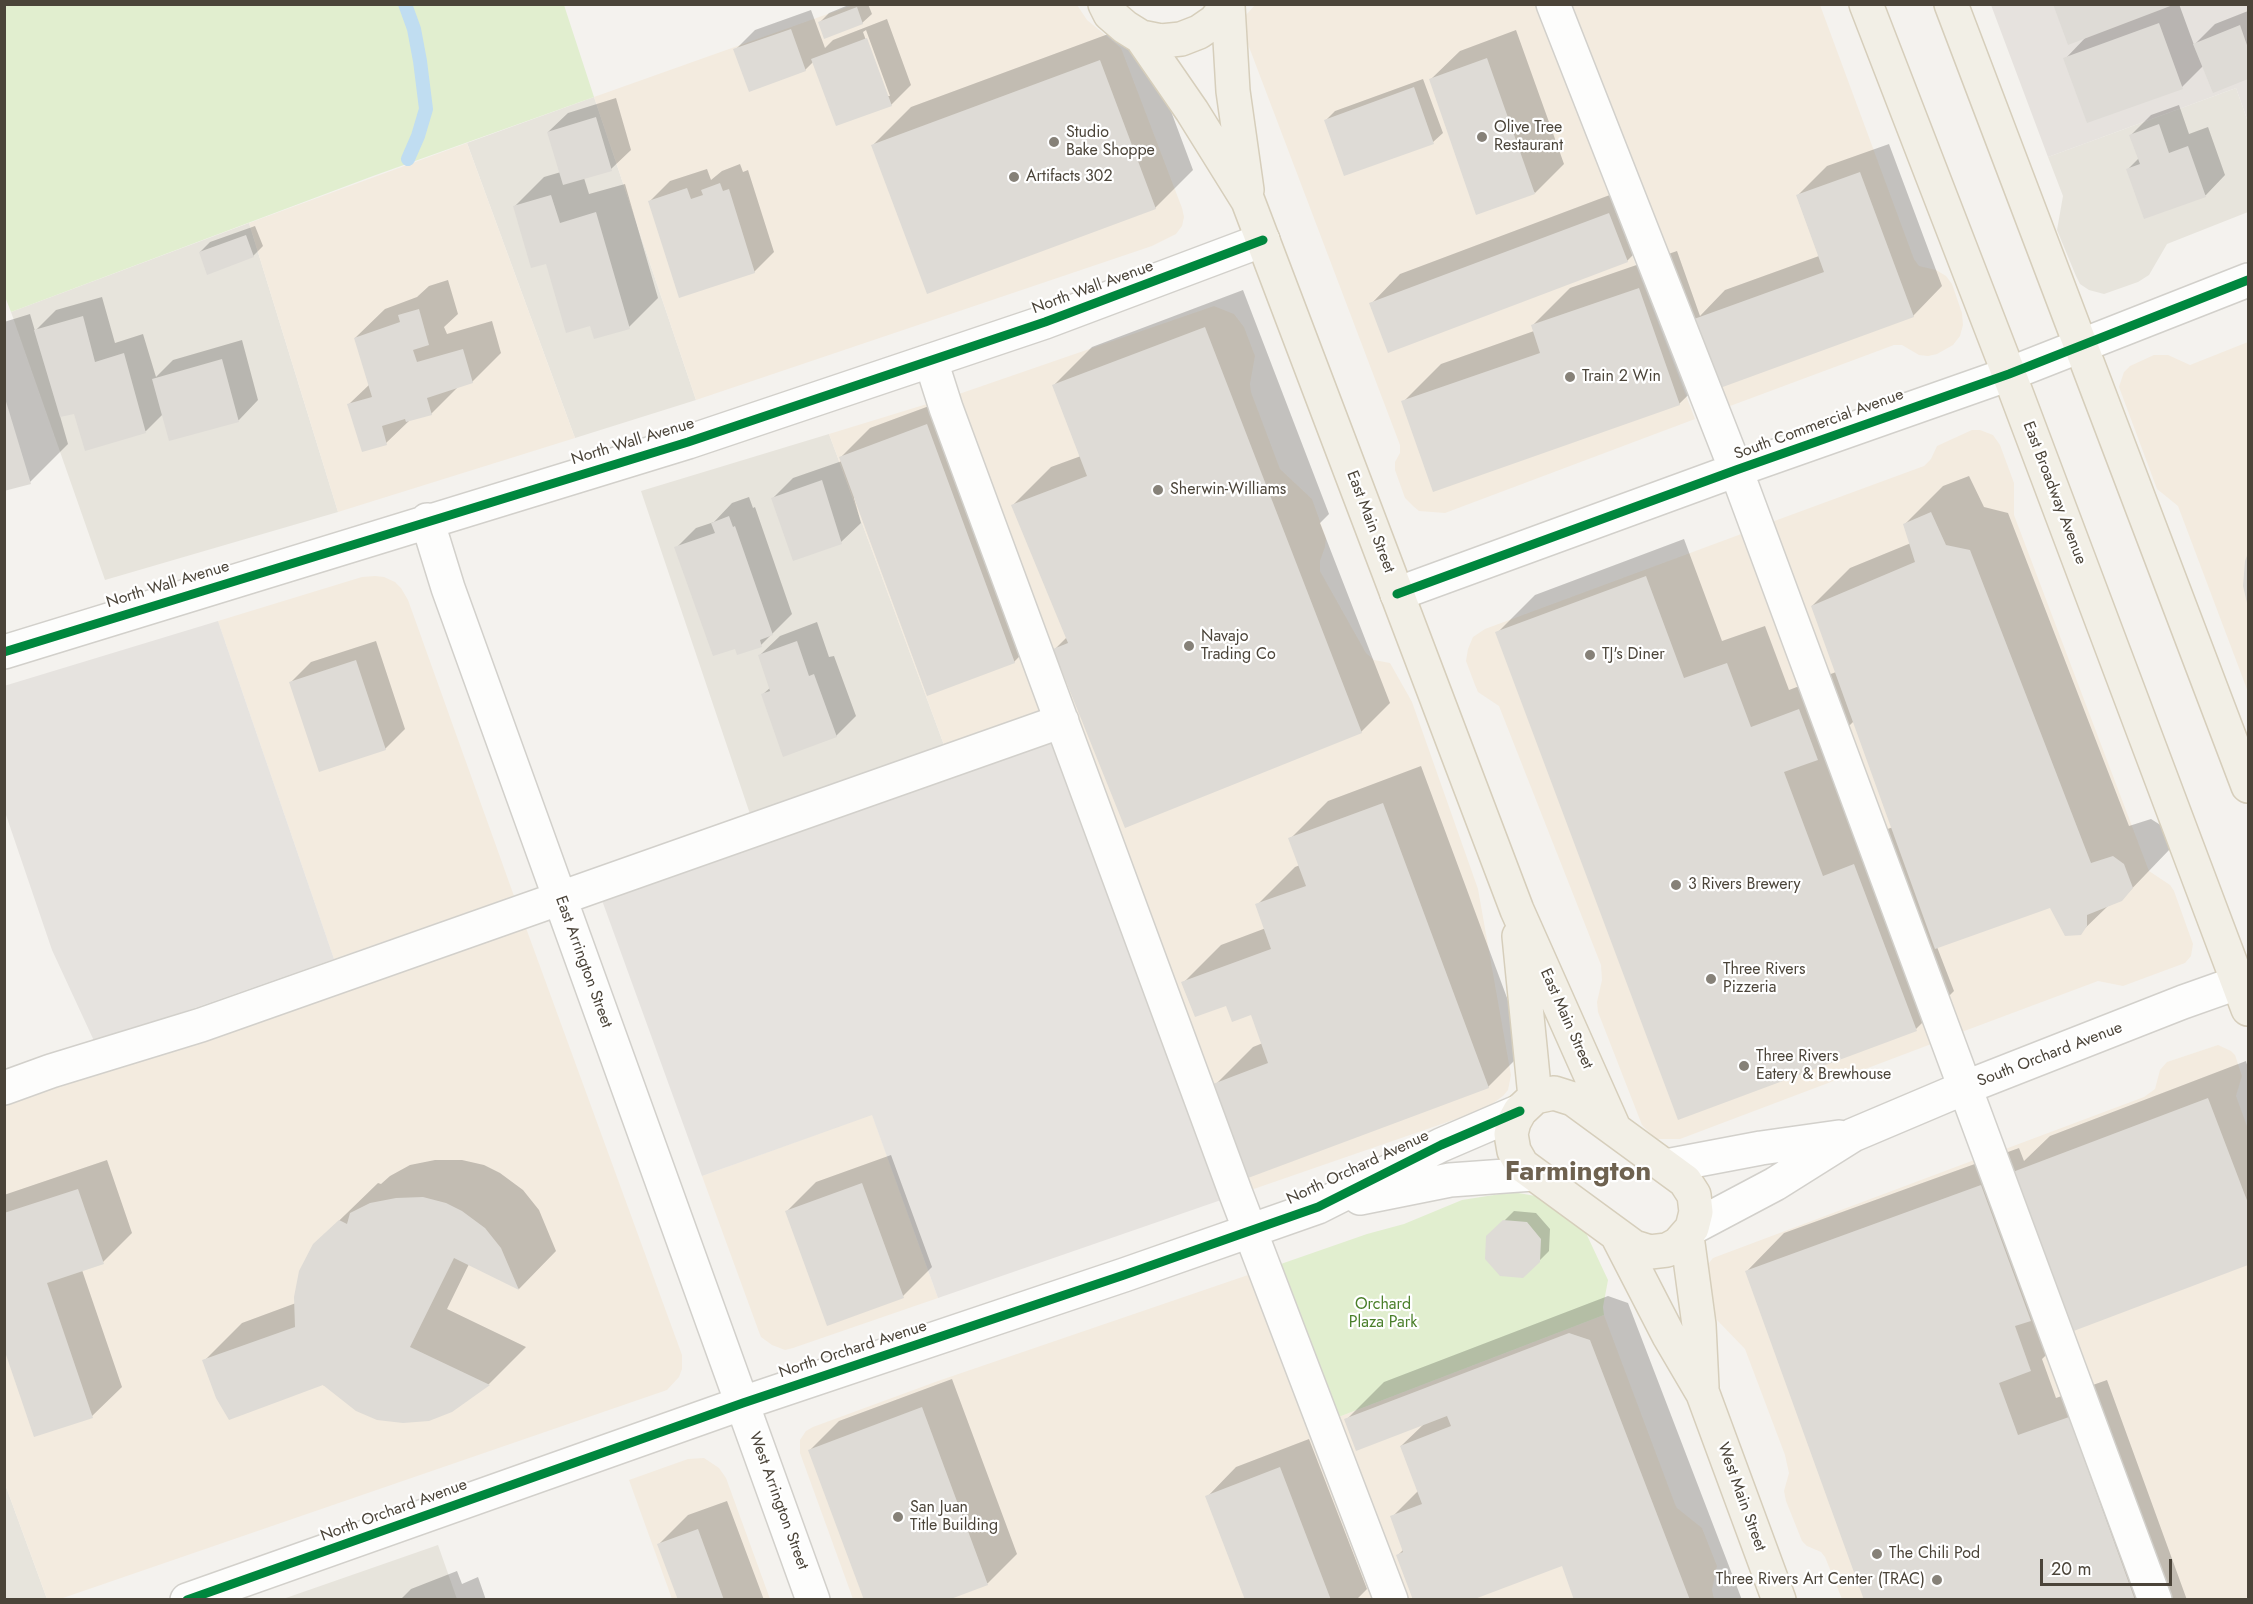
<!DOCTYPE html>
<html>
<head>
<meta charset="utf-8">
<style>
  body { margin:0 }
  #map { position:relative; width:2253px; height:1604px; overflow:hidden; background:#f4f2ee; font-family:Jost,sans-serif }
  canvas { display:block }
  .frame { position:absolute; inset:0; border:6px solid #4b4439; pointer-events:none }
  .scale { position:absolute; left:2040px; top:1559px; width:132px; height:27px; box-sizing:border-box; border:3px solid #4b4439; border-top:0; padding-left:8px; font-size:18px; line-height:21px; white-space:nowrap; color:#4b4439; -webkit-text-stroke:4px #fff; paint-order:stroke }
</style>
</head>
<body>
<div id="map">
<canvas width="2253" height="1604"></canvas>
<div class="frame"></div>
<div class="scale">20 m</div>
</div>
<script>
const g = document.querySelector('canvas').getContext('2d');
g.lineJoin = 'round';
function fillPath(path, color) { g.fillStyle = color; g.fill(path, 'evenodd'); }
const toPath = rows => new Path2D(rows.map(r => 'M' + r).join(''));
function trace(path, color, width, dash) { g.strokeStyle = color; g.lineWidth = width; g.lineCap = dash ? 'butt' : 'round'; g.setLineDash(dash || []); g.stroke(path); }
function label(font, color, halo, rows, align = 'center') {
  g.font = font + ' Jost,sans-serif'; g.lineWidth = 4.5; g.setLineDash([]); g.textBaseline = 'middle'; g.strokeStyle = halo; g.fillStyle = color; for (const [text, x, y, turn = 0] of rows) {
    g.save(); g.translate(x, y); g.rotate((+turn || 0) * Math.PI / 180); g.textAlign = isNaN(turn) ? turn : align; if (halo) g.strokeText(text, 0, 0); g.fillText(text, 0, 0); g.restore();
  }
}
fillPath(toPath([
  [2236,88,2248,122,2248,212,2167,244,2149,275,2138,282,2104,294,2089,290,2080,284,2076,276,2057,230,2063,196,2048,157],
  [594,97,696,400,575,438,467,143],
  [249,223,338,512,105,580,11,312],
  [829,434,944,745,750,814,641,491],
  [5,1484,47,1599,5,1599],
  [438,1545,457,1599,283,1599]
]), '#e7e4dc');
fillPath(toPath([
  [853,5,1077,5,1087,20,1121,48,1182,208,1184,217,1182,226,1176,234,1152,246,696,400,594,97],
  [1255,5,1536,5,1695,419,1445,513,1419,511,1413,506,1405,498,1395,470,1395,462,1400,453,1400,445,1246,39,1244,24,1246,15],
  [1570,5,1820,5,1914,259,1919,266,1936,270,1946,276,1952,284,1962,313,1963,325,1960,336,1953,345,1937,354,1928,356,1919,355,1902,345,1894,345,1722,409],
  [467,143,575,438,338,512,249,223],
  [1214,306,1234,314,1244,327,1255,356,1250,384,1251,392,1280,469,1312,499,1326,538,1325,547,1320,561,1320,571,1366,653,1374,660,1390,663,1412,702,1478,889,1511,1075,1508,1090,1503,1096,1485,1109,1248,1191,956,395],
  [2248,342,2248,692,2178,506,2157,489,2119,387,2124,372,2130,366,2154,355,2168,355,2190,365],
  [927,404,938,419,1044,710,944,745,829,434],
  [1972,430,1980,430,1993,435,2000,445,2014,483,2014,515,2149,871,2170,885,2174,891,2193,944,2191,956,2185,963,2123,986,2098,981,1959,1033,1769,523,1924,466,1931,459,1937,446],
  [1744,533,1934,1043,1680,1139,1656,1139,1642,1125,1598,1012,1597,1002,1602,980,1601,965,1499,706,1478,692,1475,685,1466,661,1468,649,1473,637,1485,629],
  [375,576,384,577,395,582,401,588,408,600,514,896,334,959,218,621,362,577],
  [526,928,682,1355,682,1369,679,1377,667,1390,60,1599,47,1599,5,1484,5,1102,53,1084,202,1043],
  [2218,1045,2231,1051,2235,1055,2242,1076,2236,1096,2248,1129,2248,1599,2172,1599,2081,1350,2068,1333,2000,1151,2144,1097,2155,1089,2160,1070,2167,1062],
  [872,1114,938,1298,793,1348,785,1350,772,1345,761,1337,759,1332,702,1176],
  [1977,1159,2142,1599,1842,1599,1825,1557,1821,1552,1807,1546,1802,1541,1786,1501,1784,1491,1789,1473,1785,1455,1745,1349,1717,1320,1702,1283,1705,1268,1713,1258],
  [1251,1274,1378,1599,853,1599,800,1453,800,1440,806,1431,813,1427,938,1381],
  [1604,1315,1675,1504,1677,1508,1702,1528,1717,1566,1712,1590,1714,1599,1404,1599,1336,1418],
  [704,1458,719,1468,726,1478,770,1599,672,1599,629,1480,688,1459]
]), '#f3ebdf');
fillPath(toPath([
  [1991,5,2248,5,2248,122,2236,88,2048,157]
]), '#e6e2de');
fillPath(toPath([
  [4,5,564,5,594,97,373,176,11,312,4,294],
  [1513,1192,1541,1197,1585,1231,1608,1280,1603,1307,1604,1315,1336,1418,1278,1265,1367,1234,1404,1224,1462,1200]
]), '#e1eecf');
fillPath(toPath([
  [218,621,334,959,95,1043,52,950,5,812,4,686],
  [1044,710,1224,1199,938,1298,872,1115,702,1176,591,870]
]), '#e6e3df');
fillPath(toPath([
  [851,4,868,4,872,14,862,23,820,22,829,13],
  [2054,4,2179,4,2194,45,2215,24,2248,11,2248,77,2213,91,2203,66,2182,87,2065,59,2087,36],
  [811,10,825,48,833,40,887,19,911,85,891,105,814,61,805,70,735,50,755,30],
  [866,30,890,96,886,96,863,32],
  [1138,23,1193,170,1155,208,873,145,911,107],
  [1516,30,1564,164,1535,193,1430,80,1460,51],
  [1423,79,1443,133,1433,142,1325,121,1335,111],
  [616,98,631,150,611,169,584,178,589,194,625,184,658,298,629,327,591,324,547,262,515,206,544,177,561,172,548,132,568,113],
  [2179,105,2189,134,2208,127,2225,175,2206,195,2145,217,2128,169,2139,158,2131,135,2151,115],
  [1889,144,1942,286,1913,316,1715,369,1679,404,1403,402,1441,364,1534,331,1532,326,1570,288,1677,251,1700,316,1725,290,1819,256,1797,196,1827,166],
  [740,164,743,172,748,170,774,252,754,272,650,201,670,181,707,169,711,180,722,171],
  [1639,184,1657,231,1627,261,1371,304,1400,274],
  [255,226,263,246,253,256,200,252,210,242],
  [448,280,458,314,444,327,447,334,492,321,501,353,472,382,459,386,431,414,410,420,386,443,349,404,370,384,355,338,385,309,417,297,429,286],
  [1243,290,1329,514,1320,523,1390,703,1361,732,1055,649,1067,637,1013,505,1051,467,1081,456,1054,385,1092,347],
  [102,297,115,343,143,334,156,377,173,360,242,340,258,400,239,420,170,440,163,414,146,431,86,449,75,412,60,416,68,444,30,482,4,490,4,322,30,314,35,331,56,310],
  [956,396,1043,632,1014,662,856,498,854,498,861,523,841,542,773,498,793,478,842,461,841,457,870,428],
  [1969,476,1984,507,2008,513,2129,826,2151,819,2162,826,2170,849,2121,900,2109,905,2080,933,2051,906,1937,947,1954,991,1916,1029,1497,633,1535,595,1684,539,1722,641,1765,626,1789,690,1836,672,1812,606,1850,568,1911,543,1905,524,1943,486],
  [1854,721,1893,827,1861,839,1827,748],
  [749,497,753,508,755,507,792,614,761,645,676,548,696,528,714,522,732,503],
  [2248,556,2248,605,2244,586],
  [817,622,829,657,834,656,856,716,836,736,762,695,771,687,760,655,780,636],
  [376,641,405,729,385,749,291,682,311,662],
  [1421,766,1526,1049,1488,1087,1215,1085,1253,1047,1263,1043,1252,1013,1227,1004,1183,983,1221,945,1266,928,1257,905,1295,867,1300,865,1290,839,1328,801],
  [2246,1061,2248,1068,2248,1263,2072,1330,2042,1359,2056,1398,2107,1380,2187,1600,1866,1600,1747,1271,1784,1233,2019,1148,2024,1161,2050,1136],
  [891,1155,932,1267,903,1296,787,1211,816,1182],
  [107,1160,132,1233,103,1262,82,1270,122,1387,92,1416,4,1344,4,1195],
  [435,1160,462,1160,484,1165,500,1173,523,1190,539,1210,556,1251,519,1289,469,1264,447,1309,526,1347,489,1384,451,1411,204,1361,242,1323,296,1303,314,1245,378,1183,381,1184,390,1176,410,1165],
  [1514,1211,1536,1213,1550,1229,1549,1251,1539,1261,1495,1230],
  [1608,1296,1628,1303,1742,1600,1576,1600,1563,1564,1398,1555,1404,1549,1392,1517,1418,1491,1401,1446,1424,1424,1346,1420,1384,1382],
  [952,1379,1017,1554,988,1583,944,1600,810,1450,839,1421],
  [1309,1439,1367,1589,1356,1600,1247,1600,1207,1497,1236,1467],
  [727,1501,764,1600,679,1600,659,1544,688,1515],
  [457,1571,462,1584,478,1577,486,1600,400,1600,411,1589]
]), '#0003');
trace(toPath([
  [405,4,414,29,420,61,426,109,418,136,408,159]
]), '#c0ddf1', 14);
fillPath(toPath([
  [2053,4,2173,4,2173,5,2068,45],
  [857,7,863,24,824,39,818,22],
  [2159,23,2183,89,2087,123,2063,58],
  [2240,25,2248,48,2248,79,2213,93,2193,44],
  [791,29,806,71,749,92,733,49],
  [867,38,892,106,836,126,811,59],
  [1487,58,1535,194,1476,215,1429,79],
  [1100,60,1156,209,927,294,871,145],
  [1414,87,1434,144,1344,176,1324,120],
  [596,117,612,171,563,185,547,132],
  [2159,124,2169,153,2188,146,2206,197,2144,219,2126,169,2140,164,2129,135],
  [1860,172,1914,317,1720,388,1694,319,1824,272,1796,195],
  [720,183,723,191,729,189,755,273,679,298,648,201,687,188,691,199,703,195,701,190],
  [551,195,560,223,596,212,630,329,594,339,590,326,566,333,546,264,531,268,513,206],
  [1609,213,1628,262,1388,353,1369,303],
  [246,235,254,257,207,275,199,252],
  [1639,288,1680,405,1433,492,1401,401,1540,353,1531,325],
  [419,309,429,345,413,350,417,362,463,349,473,383,427,398,432,415,406,422,405,419,382,426,387,445,362,452,347,404,372,397,354,338,400,322,398,315],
  [83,316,95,362,124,353,146,433,85,451,74,414,60,417,34,330],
  [1205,327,1362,733,1125,828,1053,649,1068,643,1011,505,1087,476,1052,385],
  [222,359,239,422,169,441,152,379],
  [4,395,31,484,4,491],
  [927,424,1015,663,927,696,839,457],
  [822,480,842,544,793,561,771,498],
  [1931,512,1946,545,1970,550,2091,863,2113,856,2124,864,2133,888,2122,901,2087,915,2087,926,2081,935,2065,936,2050,908,1935,949,1811,606,1915,562,1903,524],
  [729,516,733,527,735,526,773,635,760,640,762,647,737,655,735,649,713,656,674,547,715,533,711,523],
  [2248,553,2248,607,2243,586,2245,561],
  [1646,576,1684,678,1727,663,1751,727,1799,709,1818,760,1784,772,1823,876,1854,864,1917,1031,1678,1120,1495,632],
  [797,641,809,676,814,674,837,737,783,757,761,694,770,691,758,655],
  [356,660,386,750,319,772,289,682],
  [1383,803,1489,1088,1248,1178,1213,1084,1268,1063,1251,1015,1232,1022,1226,1006,1195,1017,1181,982,1271,949,1255,904,1306,886,1288,838],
  [2208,1098,2248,1203,2248,1265,2071,1332,2010,1173],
  [862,1183,904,1298,827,1326,785,1211],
  [1981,1185,2031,1321,2015,1326,2031,1371,1999,1383,2018,1435,2069,1417,2135,1600,1864,1600,1745,1271],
  [78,1189,104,1264,47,1283,93,1418,34,1437,4,1349,4,1213],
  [423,1197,446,1203,462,1211,485,1228,501,1248,519,1290,454,1258,410,1347,490,1385,452,1412,429,1421,403,1423,377,1420,356,1411,323,1385,229,1420,216,1398,202,1360,295,1327,294,1297,299,1271,313,1244,339,1220,347,1224,350,1213,370,1203,396,1198],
  [1503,1220,1527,1222,1541,1239,1540,1262,1523,1278,1500,1276,1485,1259,1486,1236],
  [1569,1333,1590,1340,1690,1600,1574,1600,1562,1566,1472,1600,1413,1600,1396,1555,1403,1552,1390,1516,1422,1504,1400,1446,1451,1426,1447,1416,1356,1451,1344,1419],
  [922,1407,988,1585,948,1600,864,1600,808,1450],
  [1280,1467,1331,1600,1245,1600,1205,1496],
  [698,1529,724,1600,678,1600,657,1544]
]), '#dedbd6');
const minor = toPath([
  [1553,4,1736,470,2155,1600],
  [931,361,946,408,1236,1194,1391,1600],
  [427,520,448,588,813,1600],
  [1397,594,1736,470,2009,374,2248,280],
  [4,652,688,442,1045,322,1263,240],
  [4,1088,51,1071,201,1025,1062,721],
  [1666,1166,1761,1148,1839,1137],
  [1360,1198,1450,1180,1533,1174],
  [1692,1228,1775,1184,1853,1135,1964,1088,2183,1002,2248,979],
  [187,1600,743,1403,1124,1275,1318,1207,1441,1145,1520,1111]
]);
const major = toPath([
  [1105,4,1110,14,1125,27,1141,37,1161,41,1181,39,1199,32,1215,21,1228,4],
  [1866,4,2009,374,2248,1009],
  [1951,4,2248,786],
  [1228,6,1233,91,1247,190],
  [1141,37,1192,111,1248,201,1517,910,1614,1128],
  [1519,936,1535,1097],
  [1554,1093,1573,1099,1685,1181,1694,1195,1696,1212,1692,1228,1678,1244,1667,1250,1650,1252,1634,1247,1522,1165,1514,1151,1511,1134,1514,1122,1520,1111,1535,1097,1554,1093],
  [1617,1235,1669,1336,1703,1394,1779,1600],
  [1687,1236,1699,1325,1702,1387]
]);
trace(minor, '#d2d0cb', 36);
trace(major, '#d6cebb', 36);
trace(minor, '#fdfdfc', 33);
trace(major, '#f2efe6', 33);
trace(toPath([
  [1397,594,1736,470,2009,374,2248,280],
  [4,652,688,442,1045,322,1263,240],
  [187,1600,743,1403,1124,1275,1318,1207,1441,1145,1520,1111]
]), '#00873e', 9);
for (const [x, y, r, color] of [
  [1482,137,6,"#868178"],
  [1054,142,6,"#868178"],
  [1014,177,6,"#868178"],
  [1570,377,6,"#868178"],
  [1158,490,6,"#868178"],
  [1189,646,6,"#868178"],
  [1590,655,6,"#868178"],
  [1676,885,6,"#868178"],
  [1711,979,6,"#868178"],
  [1744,1066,6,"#868178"],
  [898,1517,6,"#868178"],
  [1877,1554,6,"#868178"],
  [1937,1580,6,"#868178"]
]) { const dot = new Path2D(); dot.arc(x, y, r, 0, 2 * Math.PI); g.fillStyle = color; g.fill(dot); trace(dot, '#fff', 2); }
label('16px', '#4b4439', '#fff', [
  ["Olive Tree",1494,128],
  ["Restaurant",1494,146],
  ["Studio",1066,133],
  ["Bake Shoppe",1066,151],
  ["Artifacts 302",1026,177],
  ["Train 2 Win",1582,377],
  ["Sherwin-Williams",1170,490],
  ["Navajo",1201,637],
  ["Trading Co",1201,655],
  ["TJ's Diner",1602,655],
  ["3 Rivers Brewery",1688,885],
  ["Three Rivers",1723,970],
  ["Pizzeria",1723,988],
  ["Three Rivers",1756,1057],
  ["Eatery & Brewhouse",1756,1075],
  ["San Juan",910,1508],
  ["Title Building",910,1526],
  ["The Chili Pod",1889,1554],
  ["Three Rivers Art Center (TRAC)",1925,1580,"right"]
], 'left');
label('16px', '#4b4439', '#fff', [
  ["North Wall Avenue",1093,288,-20],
  ["South Commercial Avenue",1819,425,-20],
  ["North Wall Avenue",633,442,-17],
  ["East Broadway Avenue",2054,493,69],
  ["East Main Street",1370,522,69],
  ["North Wall Avenue",168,585,-17],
  ["East Arrington Street",583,962,70],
  ["East Main Street",1566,1019,66],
  ["South Orchard Avenue",2050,1055,-21],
  ["North Orchard Avenue",1358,1168,-25],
  ["North Orchard Avenue",853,1350,-18],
  ["West Main Street",1741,1497,70],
  ["West Arrington Street",778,1501,70],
  ["North Orchard Avenue",394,1511,-20]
]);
label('16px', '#4a7f2a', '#fff', [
  ["Orchard",1383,1305],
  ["Plaza Park",1383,1323]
]);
label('bold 28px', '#6e6250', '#fff', [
  ["Farmington",1578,1173]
]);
</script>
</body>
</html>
